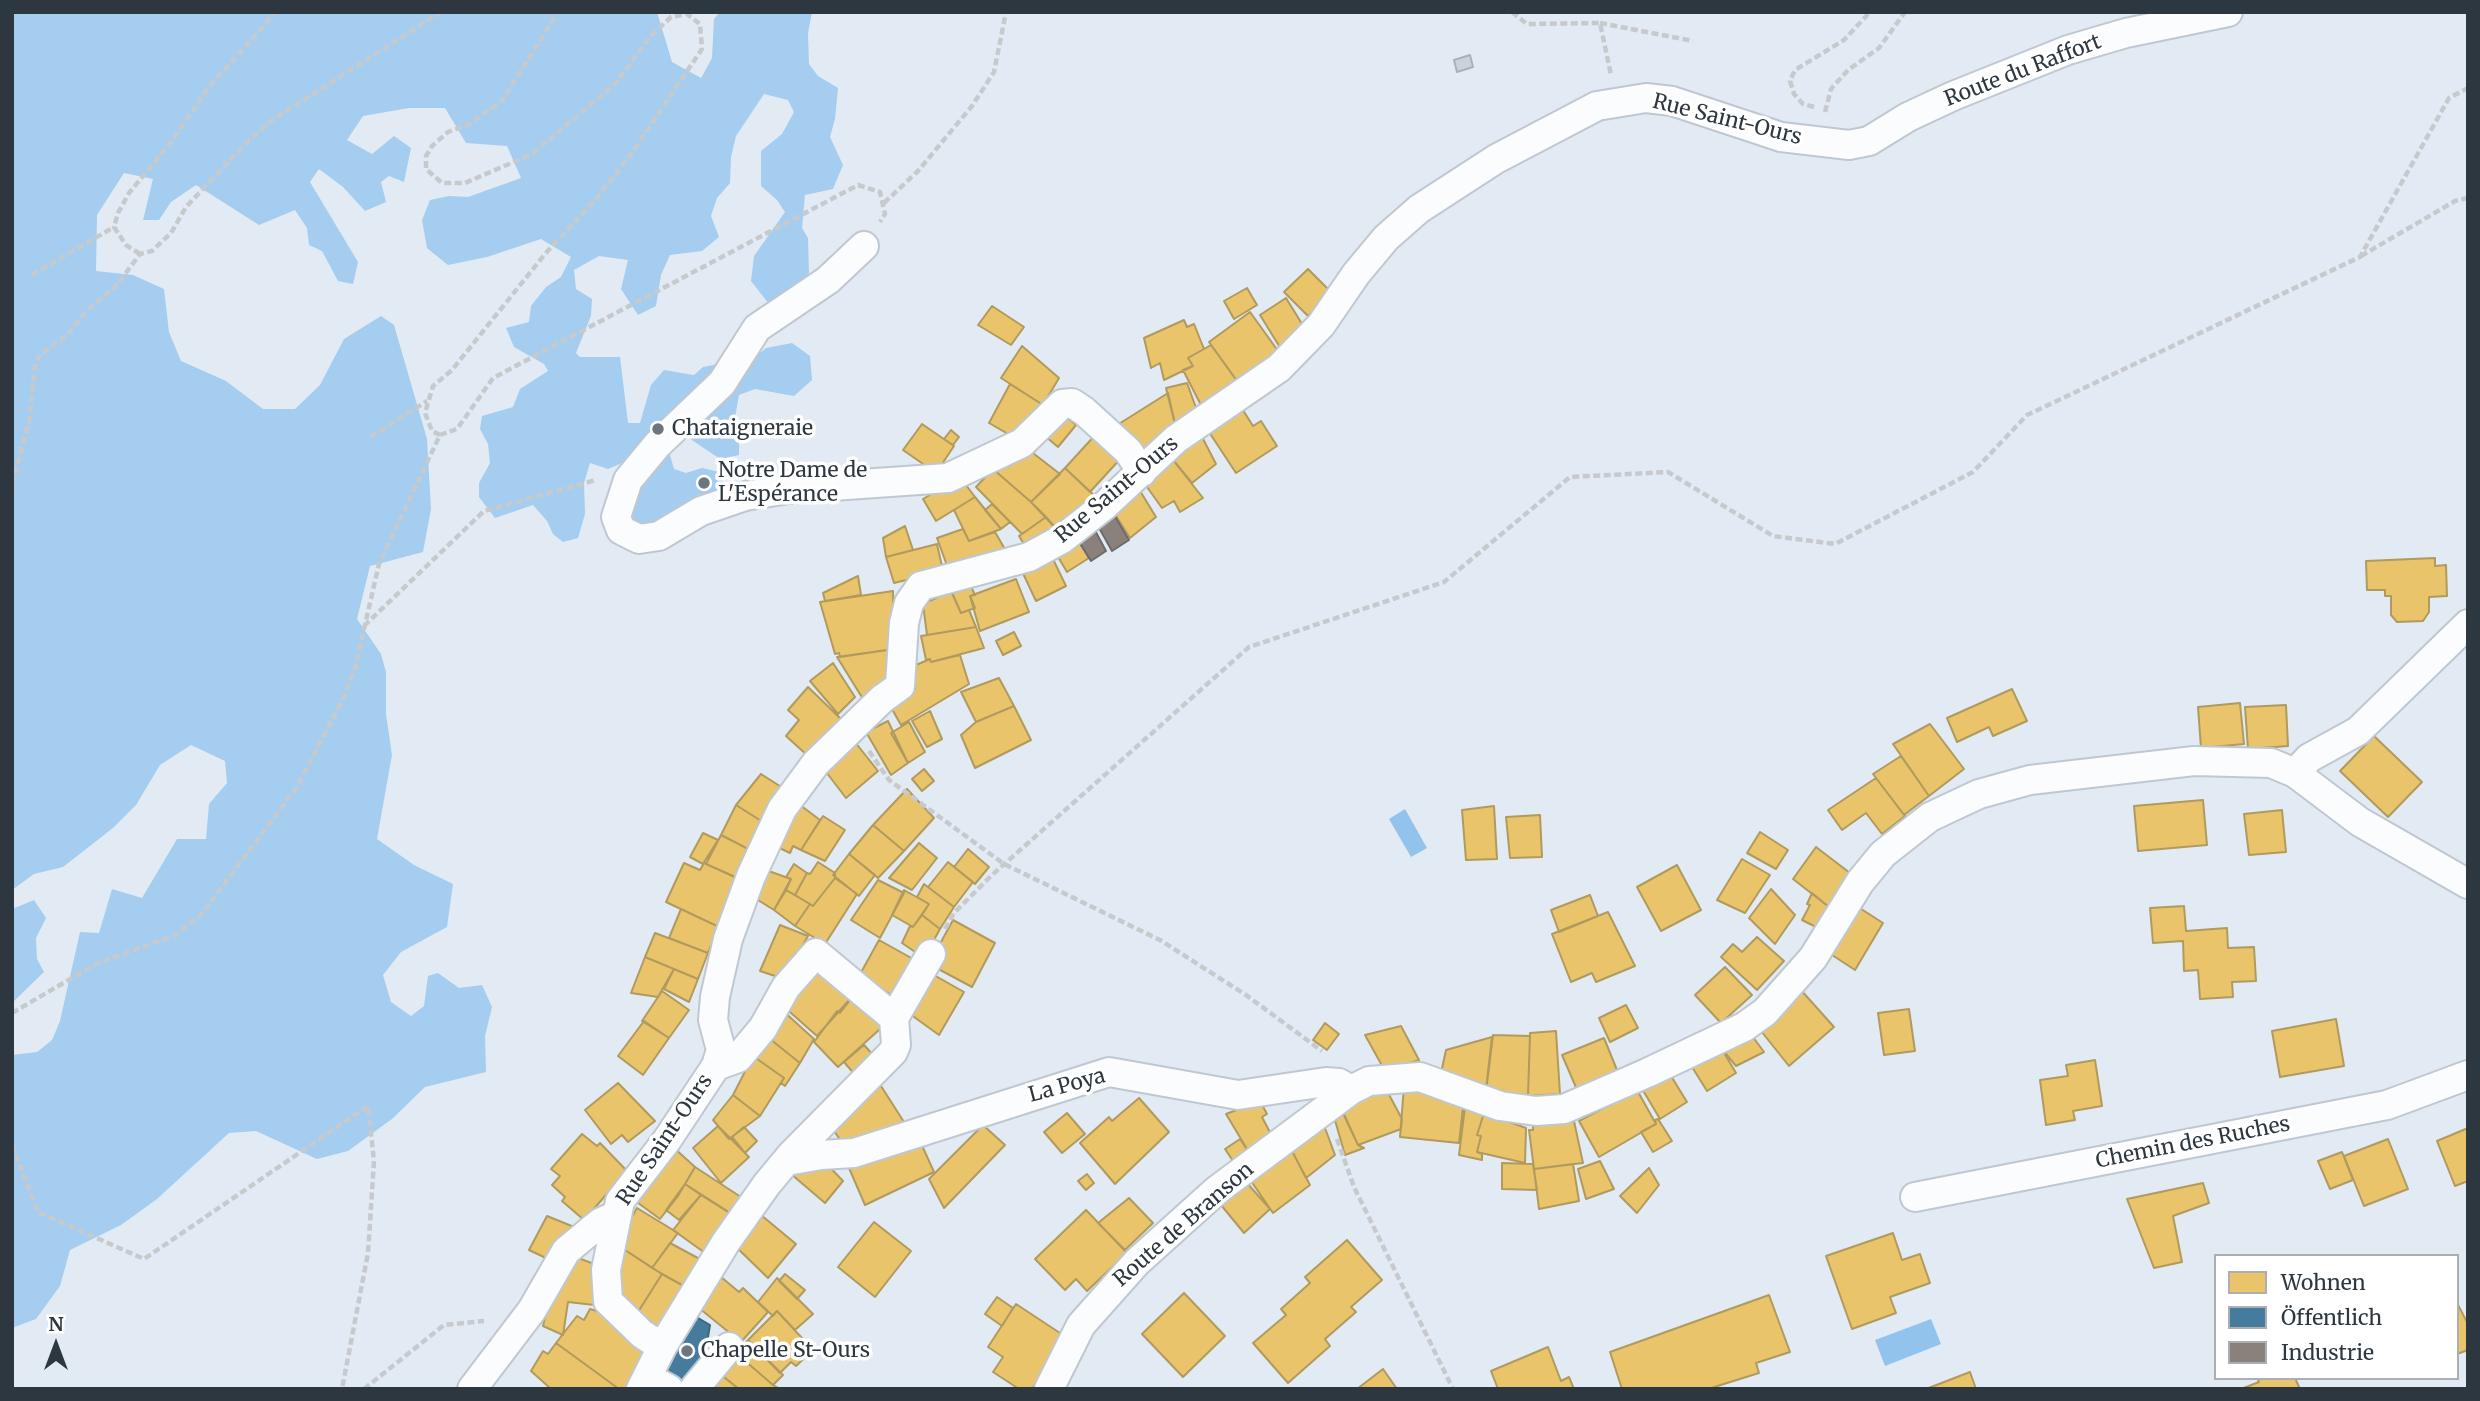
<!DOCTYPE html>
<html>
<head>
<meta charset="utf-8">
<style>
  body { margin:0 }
  #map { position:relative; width:2480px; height:1401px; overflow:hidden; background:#e2ebf3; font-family:Merriweather,serif }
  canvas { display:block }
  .frame { position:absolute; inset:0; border:14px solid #2c3740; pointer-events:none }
  .legend { position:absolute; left:2214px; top:1254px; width:245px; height:126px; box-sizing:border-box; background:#fff; border:2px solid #abafb3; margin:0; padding:9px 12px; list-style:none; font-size:21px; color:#2c3740 }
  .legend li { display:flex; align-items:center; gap:14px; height:35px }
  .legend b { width:35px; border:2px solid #abafb3 }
  .north { position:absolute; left:21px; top:1310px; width:70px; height:70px; -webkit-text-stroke:5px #fff; paint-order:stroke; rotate:0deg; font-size:19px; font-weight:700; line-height:28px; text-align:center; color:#2c3740 }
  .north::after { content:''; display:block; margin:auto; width:24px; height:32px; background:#2c3740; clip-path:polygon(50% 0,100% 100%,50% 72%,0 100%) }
</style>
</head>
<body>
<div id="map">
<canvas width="2480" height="1401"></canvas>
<div class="frame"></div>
<ul class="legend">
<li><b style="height:19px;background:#e9c46a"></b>Wohnen</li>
<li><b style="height:19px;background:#457b9d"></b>Öffentlich</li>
<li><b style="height:19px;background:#8a817c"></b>Industrie</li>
</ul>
<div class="north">N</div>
</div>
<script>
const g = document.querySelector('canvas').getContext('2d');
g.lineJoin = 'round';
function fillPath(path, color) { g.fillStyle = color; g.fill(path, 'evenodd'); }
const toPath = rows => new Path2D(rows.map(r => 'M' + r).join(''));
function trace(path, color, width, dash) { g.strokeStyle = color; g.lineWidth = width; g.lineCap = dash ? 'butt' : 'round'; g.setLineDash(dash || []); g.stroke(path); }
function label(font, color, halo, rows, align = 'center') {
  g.font = font + ' Merriweather,serif'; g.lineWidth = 7; g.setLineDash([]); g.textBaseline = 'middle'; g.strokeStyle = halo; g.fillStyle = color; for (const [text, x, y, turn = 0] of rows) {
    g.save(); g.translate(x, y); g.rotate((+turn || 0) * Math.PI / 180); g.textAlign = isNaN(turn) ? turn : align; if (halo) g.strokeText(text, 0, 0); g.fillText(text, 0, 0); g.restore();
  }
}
fillPath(toPath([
  [12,12,657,12,672,62,701,78,712,58,714,19,720,12,812,12,808,33,809,64,818,76,838,88,835,119,830,137,843,165,833,189,805,195,802,228,808,238,809,273,793,296,769,304,751,281,754,256,785,212,777,200,761,186,761,151,782,134,794,112,788,100,764,94,736,136,731,157,730,183,717,198,711,216,719,237,702,251,670,255,661,275,656,306,638,315,621,289,628,260,599,256,574,270,576,289,592,299,591,316,576,353,580,357,620,357,628,423,640,423,651,385,664,370,694,375,703,367,755,357,766,348,792,343,810,356,812,380,794,396,755,389,739,395,734,423,739,436,739,455,720,459,680,432,670,455,674,469,686,473,702,468,719,472,726,486,724,495,650,531,626,518,628,492,622,463,608,469,590,463,584,483,585,514,578,538,563,542,553,534,547,521,533,505,495,518,479,497,479,483,490,463,488,444,480,429,482,416,513,407,520,389,548,371,544,364,514,347,506,328,529,322,531,306,546,287,561,277,571,257,541,239,487,257,448,265,427,248,422,220,430,200,449,196,468,197,521,178,507,146,466,143,445,108,409,108,363,116,347,140,372,154,394,136,411,148,404,182,389,176,381,182,386,202,365,211,343,187,319,169,310,182,358,262,353,284,338,281,322,251,309,245,307,228,295,210,259,225,196,185,171,202,159,220,143,220,153,179,124,173,97,215,96,271,133,275,164,289,169,332,181,361,226,381,263,409,295,409,320,385,344,339,381,316,394,325,427,439,431,509,423,552,370,566,357,619,381,654,386,672,386,714,392,755,377,839,414,865,453,884,447,927,401,952,383,975,391,1002,411,1016,424,1006,428,976,438,973,459,988,482,985,492,1007,485,1036,486,1072,425,1087,392,1119,348,1151,317,1159,256,1131,229,1133,157,1199,121,1225,70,1250,60,1286,36,1319,12,1328,12,1055,37,1052,52,1040,60,1021,80,932,99,933,112,889,142,898,177,839,206,839,209,804,227,783,225,761,191,745,160,765,136,805,113,828,63,867,34,874,12,890],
  [34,900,46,918,36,938,37,959,44,972,12,1003,12,909]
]), '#a4cdf0');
fillPath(toPath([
  [1405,809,1427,848,1411,857,1389,819],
  [1931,1319,1941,1344,1885,1366,1875,1340]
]), '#92c3ed');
const homes = toPath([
  [1308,269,1332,293,1308,316,1284,292,1308,269],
  [1247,288,1257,305,1234,319,1224,301,1247,288],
  [1286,298,1307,332,1281,349,1260,315,1286,298],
  [992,306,1024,327,1011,345,978,325,992,306],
  [1250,312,1281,355,1240,385,1209,342,1250,312],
  [1184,320,1187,327,1194,324,1204,349,1188,358,1193,366,1164,380,1160,363,1151,368,1144,338,1184,320],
  [1211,345,1237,381,1204,411,1183,370,1193,366,1188,358,1211,345],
  [1022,346,1059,378,1043,405,1001,378,1022,346],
  [1187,383,1199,416,1176,428,1166,388,1187,383],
  [1010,384,1043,405,1022,442,989,423,1010,384],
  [1168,393,1176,428,1145,459,1114,427,1168,393],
  [1241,407,1253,426,1261,421,1277,446,1236,473,1207,429,1241,407],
  [1063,414,1076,425,1058,447,1045,436,1063,414],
  [922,424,954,446,936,473,903,450,922,424],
  [951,430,959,437,953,445,944,439,951,430],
  [1199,431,1216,464,1192,483,1169,455,1199,431],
  [1097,433,1122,457,1090,492,1065,468,1097,433],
  [1020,443,1060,474,1031,502,993,469,1020,443],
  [1169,455,1203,498,1180,512,1174,501,1162,508,1142,480,1169,455],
  [1065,468,1098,499,1060,533,1031,502,1065,468],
  [993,469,1031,502,1046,517,1022,534,976,487,993,469],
  [960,477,975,497,936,521,923,499,960,477],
  [1137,486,1156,517,1130,538,1111,508,1137,486],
  [975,497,1001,529,969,541,954,510,975,497],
  [992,504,1010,522,1001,529,985,510,992,504],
  [1046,517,1060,533,1028,551,1019,536,1046,517],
  [905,526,913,550,886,557,883,538,905,526],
  [963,529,969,541,995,532,1006,551,949,571,937,538,963,529],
  [1076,537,1089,558,1067,572,1054,550,1076,537],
  [937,544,943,571,894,583,886,557,937,544],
  [1050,553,1066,586,1036,601,1020,567,1050,553],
  [2435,558,2435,566,2446,565,2447,596,2429,597,2429,612,2423,621,2397,622,2391,615,2391,596,2385,596,2385,590,2367,590,2366,561,2435,558],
  [858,576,861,595,825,601,823,593,858,576],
  [967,578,975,595,970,596,975,608,961,613,949,586,967,578],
  [1016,579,1029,612,980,631,970,596,1016,579],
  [893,591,894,649,840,657,839,653,835,654,820,602,893,591],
  [951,591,961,613,969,610,976,627,927,635,923,604,951,591],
  [976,627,984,648,931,662,930,659,926,660,921,636,976,627],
  [1014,632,1021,646,1003,655,996,641,1014,632],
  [894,649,892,680,863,699,837,657,894,649],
  [960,655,969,684,901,725,888,702,915,689,909,668,930,659,931,662,960,655],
  [833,663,855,697,838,714,810,681,833,663],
  [999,678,1014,706,976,722,961,692,999,678],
  [808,687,843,721,808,756,786,736,799,720,788,710,808,687],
  [2012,689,2027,721,1993,736,1989,727,1957,742,1947,718,2012,689],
  [2240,703,2244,744,2201,748,2198,707,2240,703],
  [2286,705,2288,746,2248,749,2245,707,2286,705],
  [1014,706,1031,740,975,768,961,735,976,722,1014,706],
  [930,711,942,739,927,747,912,721,930,711],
  [888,721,908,763,891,775,866,732,888,721],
  [909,722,925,752,908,763,891,733,909,722],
  [1930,724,1964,769,1929,796,1893,744,1930,724],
  [2374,736,2422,782,2388,817,2340,771,2374,736],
  [855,742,878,771,846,798,823,768,855,742],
  [1901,756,1929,796,1904,815,1873,774,1901,756],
  [924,769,934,781,922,791,912,779,924,769],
  [761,774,786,790,766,824,736,805,761,774],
  [1876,778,1905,816,1882,834,1866,813,1842,830,1828,810,1876,778],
  [907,789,934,818,904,851,873,825,907,789],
  [2203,800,2207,845,2138,851,2134,806,2203,800],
  [796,802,820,820,801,850,793,846,790,853,771,844,796,802],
  [736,805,766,824,754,852,721,835,736,805],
  [1494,806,1497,859,1466,860,1462,810,1494,806],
  [2282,810,2286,852,2249,855,2244,814,2282,810],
  [1540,815,1542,857,1510,858,1506,817,1540,815],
  [823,816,845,830,825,861,801,850,823,816],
  [873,825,904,851,878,878,849,854,873,825],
  [1760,832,1788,850,1776,869,1747,853,1760,832],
  [703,833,718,840,703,864,690,857,703,833],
  [721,835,754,852,740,879,706,864,721,835],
  [919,843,937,858,912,890,889,878,919,843],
  [1816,847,1850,873,1829,907,1793,879,1816,847],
  [968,849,989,867,975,884,954,867,968,849],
  [849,854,875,875,859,896,833,875,849,854],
  [1742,859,1770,875,1745,913,1717,900,1742,859],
  [818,862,835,873,835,878,813,906,795,895,807,873,810,874,818,862],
  [948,862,973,882,954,907,928,887,948,862],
  [684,863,700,870,704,863,741,880,719,927,666,902,684,863],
  [794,864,807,873,795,895,786,890,791,879,786,877,794,864],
  [1677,865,1701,910,1661,931,1637,887,1677,865],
  [763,869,791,879,774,910,753,897,763,869],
  [835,878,857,894,825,944,795,926,810,904,813,906,835,878],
  [878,880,904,893,880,938,851,920,878,880],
  [924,884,954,907,940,929,922,915,929,904,917,897,924,884],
  [1771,889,1795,915,1775,944,1749,918,1771,889],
  [786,890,810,904,795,926,774,910,786,890],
  [904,890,929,904,913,927,892,915,904,890],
  [1812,893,1829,907,1822,930,1802,920,1810,905,1807,904,1812,893],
  [1590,895,1598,916,1559,932,1551,910,1590,895],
  [1855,905,1883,923,1855,970,1832,955,1855,905],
  [2184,906,2186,931,2227,928,2228,948,2254,947,2256,981,2232,982,2233,997,2200,999,2198,970,2184,971,2183,941,2153,943,2150,908,2184,906],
  [681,909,719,927,708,953,669,938,681,909],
  [1608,912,1635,966,1596,982,1592,973,1571,982,1552,934,1608,912],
  [922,915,940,929,924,958,902,943,910,926,913,927,922,915],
  [953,920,995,943,972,987,929,964,953,920],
  [780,925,808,936,784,979,760,971,780,925],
  [655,933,708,953,698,979,645,957,655,933],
  [1757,937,1784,961,1757,990,1721,957,1733,944,1742,952,1757,937],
  [879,940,922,964,902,1001,859,976,879,940],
  [815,956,858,990,817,1036,782,1005,815,956],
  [645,957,674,969,658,997,631,993,645,957],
  [1725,967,1752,995,1721,1023,1695,995,1725,967],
  [674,969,698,979,689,1002,664,989,674,969],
  [925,970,964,992,939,1035,903,1009,925,970],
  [1800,989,1834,1027,1789,1066,1761,1031,1800,989],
  [858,990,890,1020,838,1067,814,1042,837,1011,840,1013,858,990],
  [662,991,689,1010,669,1038,642,1021,662,991],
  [1626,1005,1638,1028,1610,1042,1599,1018,1626,1005],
  [1909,1009,1915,1051,1884,1055,1878,1013,1909,1009],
  [782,1010,814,1039,800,1063,765,1035,782,1010],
  [2336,1019,2344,1066,2280,1077,2272,1031,2336,1019],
  [644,1021,669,1038,643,1075,618,1056,644,1021],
  [1325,1023,1339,1034,1327,1050,1313,1040,1325,1023],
  [1401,1026,1419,1060,1385,1071,1365,1035,1401,1026],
  [1556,1031,1560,1094,1528,1096,1530,1033,1556,1031],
  [765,1035,800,1063,785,1086,781,1083,784,1078,753,1056,765,1035],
  [1493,1035,1530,1036,1528,1095,1486,1092,1493,1035],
  [1492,1037,1486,1089,1441,1073,1446,1050,1492,1037],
  [1753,1037,1764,1052,1736,1066,1722,1049,1753,1037],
  [1604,1038,1619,1075,1578,1092,1562,1055,1604,1038],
  [864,1045,875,1057,856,1076,844,1062,864,1045],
  [1723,1051,1736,1073,1707,1091,1692,1067,1723,1051],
  [753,1056,784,1078,760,1116,733,1095,753,1056],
  [2095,1060,2102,1106,2073,1111,2075,1120,2046,1125,2040,1080,2068,1076,2066,1065,2095,1060],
  [1668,1071,1687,1102,1660,1119,1641,1087,1668,1071],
  [618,1083,655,1121,628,1142,622,1135,611,1144,585,1110,618,1083],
  [881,1086,904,1122,845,1147,830,1125,851,1105,881,1086],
  [1404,1086,1464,1099,1459,1143,1400,1137,1404,1086],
  [1386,1089,1402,1119,1401,1129,1358,1145,1341,1109,1386,1089],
  [1637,1090,1656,1124,1599,1157,1579,1121,1637,1090],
  [733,1095,760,1116,729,1139,713,1120,733,1095],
  [1139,1098,1169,1132,1115,1184,1080,1143,1109,1117,1112,1121,1139,1098],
  [1260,1101,1267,1114,1262,1117,1274,1140,1250,1154,1226,1114,1260,1101],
  [1465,1107,1484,1113,1477,1135,1481,1136,1477,1152,1482,1154,1482,1160,1459,1155,1465,1107],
  [1343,1112,1358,1145,1364,1148,1345,1155,1334,1117,1343,1112],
  [1067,1113,1085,1134,1062,1153,1044,1132,1067,1113],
  [1484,1113,1526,1128,1525,1163,1477,1152,1481,1136,1477,1135,1484,1113],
  [1658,1119,1672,1141,1653,1152,1641,1132,1656,1124,1655,1120,1658,1119],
  [1574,1121,1583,1163,1534,1169,1529,1130,1533,1130,1533,1126,1574,1121],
  [983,1125,1005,1145,944,1208,929,1179,983,1125],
  [718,1126,749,1157,721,1183,693,1148,718,1126],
  [744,1127,757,1141,745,1153,732,1137,744,1127],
  [1325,1128,1335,1155,1306,1178,1292,1151,1325,1128],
  [2468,1128,2468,1181,2455,1186,2437,1141,2468,1128],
  [582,1134,597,1146,600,1143,627,1171,584,1220,562,1201,565,1197,552,1185,560,1176,551,1169,582,1134],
  [1240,1139,1250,1154,1235,1164,1225,1149,1240,1139],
  [2388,1139,2408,1189,2364,1206,2344,1156,2388,1139],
  [920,1141,934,1172,865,1205,849,1168,920,1141],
  [673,1147,695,1167,678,1196,660,1219,630,1197,673,1147],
  [1292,1151,1310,1185,1273,1213,1251,1181,1292,1151],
  [2342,1152,2353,1180,2330,1189,2318,1161,2342,1152],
  [823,1160,843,1181,825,1203,791,1174,823,1160],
  [1600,1161,1614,1189,1586,1199,1578,1169,1600,1161],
  [1502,1163,1533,1164,1537,1190,1502,1189,1502,1163],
  [1573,1164,1579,1201,1539,1209,1534,1169,1573,1164],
  [695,1167,744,1199,735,1216,685,1184,695,1167],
  [1649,1168,1659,1185,1637,1213,1620,1196,1649,1168],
  [1087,1174,1094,1183,1086,1190,1078,1181,1087,1174],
  [1247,1183,1270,1209,1244,1233,1221,1205,1247,1183],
  [2203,1183,2209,1203,2173,1216,2182,1262,2154,1268,2127,1199,2203,1183],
  [685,1184,701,1195,679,1220,666,1210,685,1184],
  [701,1195,739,1219,712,1258,673,1230,701,1195],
  [1129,1198,1153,1223,1125,1250,1098,1223,1129,1198],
  [637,1208,678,1233,652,1268,616,1244,637,1208],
  [755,1210,796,1244,768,1278,732,1243,755,1210],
  [1086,1210,1127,1253,1087,1291,1076,1279,1065,1290,1035,1259,1086,1210],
  [547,1216,579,1229,548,1259,529,1250,547,1216],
  [874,1222,911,1251,875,1297,838,1267,874,1222],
  [1893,1233,1902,1260,1920,1254,1930,1283,1890,1297,1896,1313,1852,1329,1826,1256,1893,1233],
  [1347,1240,1382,1280,1351,1307,1356,1312,1325,1339,1330,1346,1288,1383,1253,1343,1286,1315,1281,1309,1310,1283,1305,1277,1347,1240],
  [670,1243,709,1264,691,1290,652,1268,670,1243],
  [616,1244,662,1274,638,1312,613,1290,616,1244],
  [573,1256,602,1267,603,1306,568,1302,563,1335,543,1326,548,1303,573,1256],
  [715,1272,739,1292,743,1288,768,1312,741,1342,694,1304,715,1272],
  [662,1274,691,1290,659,1335,638,1312,662,1274],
  [785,1274,805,1290,797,1299,779,1281,785,1274],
  [777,1278,813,1314,795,1330,777,1311,773,1316,758,1302,777,1278],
  [1184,1293,1225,1336,1183,1377,1142,1334,1184,1293],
  [1769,1295,1790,1352,1756,1363,1759,1373,1708,1389,1622,1389,1610,1352,1769,1295],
  [997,1297,1013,1308,1002,1326,985,1314,997,1297],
  [2457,1303,2468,1324,2468,1350,2457,1354,2457,1303],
  [1016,1304,1066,1337,1032,1389,1019,1389,993,1372,1003,1357,988,1347,1016,1304],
  [590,1309,616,1317,635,1335,631,1343,649,1356,627,1389,619,1389,556,1343,577,1316,584,1320,590,1309],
  [777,1311,813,1350,796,1366,791,1362,780,1373,748,1340,777,1311],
  [748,1340,783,1375,773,1385,736,1353,748,1340],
  [556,1343,619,1389,551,1389,531,1371,543,1351,548,1354,556,1343],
  [1548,1347,1561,1381,1569,1377,1574,1389,1498,1389,1491,1371,1548,1347],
  [736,1353,773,1385,780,1389,739,1389,719,1373,736,1353],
  [1383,1369,1397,1389,1357,1389,1383,1369],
  [716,1371,739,1389,701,1389,716,1371],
  [1970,1372,1976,1389,1926,1389,1970,1372],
  [2257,1378,2295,1378,2300,1389,2241,1389,2259,1382,2257,1378]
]);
fillPath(homes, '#e9c46a');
trace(homes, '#b09a5d', 2);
const public = toPath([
  [693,1315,710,1325,706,1349,686,1388,658,1375,693,1315]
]);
fillPath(public, '#457b9d');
trace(public, '#3e6781', 2);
const industry = toPath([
  [1113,513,1129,540,1112,551,1098,526,1113,513],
  [1091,523,1106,551,1091,561,1076,537,1091,523]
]);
fillPath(industry, '#8a817c');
trace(industry, '#6e6b6a', 2);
const building = toPath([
  [1470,55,1473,67,1457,72,1454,60,1470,55]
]);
fillPath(building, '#cad3db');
trace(building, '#a9b1b9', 2);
const minor = toPath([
  [864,246,828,280,757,328,722,383,657,445,628,480,616,517,621,530,639,539,659,536,701,511,745,496,789,489,948,478,1022,443,1062,404,1072,403,1084,411,1128,451,1142,472],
  [2295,773,2309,758,2358,731,2468,624],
  [716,1066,738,1058,763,1028,786,987,816,953,894,1018],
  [787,1161,821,1155,854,1153,1109,1072,1238,1095,1326,1082,1339,1083,1351,1090],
  [1915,1197,2387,1105,2468,1075],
  [662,1347,642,1334,608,1301,606,1270,620,1201,667,1140,716,1066,721,1050,713,1020,715,997,728,939,751,876,782,809,816,763,882,699,900,686,904,623,909,603,921,586,1029,557,1062,539,1104,506,1176,439,1279,368,1321,325,1356,274,1386,238,1419,209,1496,159,1597,106,1646,98,1672,101,1781,137,1849,145,1869,141,1908,117,1953,96,2068,50,2126,33,2228,12],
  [647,1377,669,1389],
  [472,1389,532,1310,566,1251,601,1222,615,1216],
  [641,1389,662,1347,726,1242,767,1184,792,1154,893,1052,896,1045,894,1018,931,954],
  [694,1389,729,1347],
  [1049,1389,1081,1325,1137,1262,1217,1190,1351,1090,1369,1081,1420,1077,1500,1106,1536,1111,1564,1109,1647,1073,1744,1027,1765,1012,1813,958,1860,882,1883,854,1930,817,1979,794,2030,780,2194,761,2271,763,2295,773,2360,822,2468,884]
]);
trace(minor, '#bfc8d1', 32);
trace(toPath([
  [1512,12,1527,24,1600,23,1611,75],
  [1600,23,1693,41],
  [1814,107,1803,104,1794,94,1790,81,1795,70,1844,40,1870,12],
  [1825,112,1831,89,1848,70,1879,48,1905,12],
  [884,203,918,171,972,106,994,72,1006,12],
  [140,254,126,245,114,227,118,213,129,193,172,141,208,88,276,12],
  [2361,256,2455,201,2468,198],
  [32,275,114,227],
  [440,435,432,431,425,413,433,386,452,370,545,254,596,199,632,153,702,49,700,24,687,14,671,17,650,37,616,83,532,154,465,183,442,183,426,169,426,156,432,146,448,132,468,125,502,101,558,12],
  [371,437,427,401],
  [12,484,29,422,35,365,40,355,68,334,86,311,116,286,140,254,152,251,171,233,186,207,250,139,271,121,441,12],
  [364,626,484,511,596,480],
  [869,751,889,780,1004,864,1160,940,1246,995,1322,1051],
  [945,929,954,913,992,875,1249,647,1444,582,1570,477,1668,472,1773,536,1835,544,1973,472,2027,415,2360,257,2449,98,2468,88],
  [12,1013,96,964,175,935,201,915,297,787,344,697,355,668,379,564,440,435,457,429,493,378,858,185,880,192,885,214,880,222],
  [1337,1139,1354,1187,1453,1389],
  [12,1145,38,1212,144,1259,368,1106,374,1161,368,1253,342,1389],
  [364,1389,444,1325,484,1321]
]), '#c7cacd', 4.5, [7, 3.5]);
trace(minor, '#fbfcfd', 28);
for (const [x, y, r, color] of [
  [658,429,7,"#6c767f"],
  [704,483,7,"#6c767f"],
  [687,1351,7,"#6c767f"]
]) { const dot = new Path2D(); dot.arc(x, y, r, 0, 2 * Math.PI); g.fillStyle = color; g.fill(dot); trace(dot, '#fff', 2.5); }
label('21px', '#2c3740', '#fff', [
  ["Route du Raffort",2023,71,-21],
  ["Rue Saint-Ours",1727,120,14],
  ["Rue Saint-Ours",1117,490,-40],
  ["La Poya",1067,1086,-15],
  ["Rue Saint-Ours",665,1140,-56],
  ["Chemin des Ruches",2193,1143,-11],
  ["Route de Branson",1184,1225,-41]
]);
label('21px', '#2c3740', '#fff', [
  ["Chataigneraie",672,429],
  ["Notre Dame de",718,471],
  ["L'Espérance",718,495],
  ["Chapelle St-Ours",701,1351]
], 'left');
</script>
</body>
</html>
